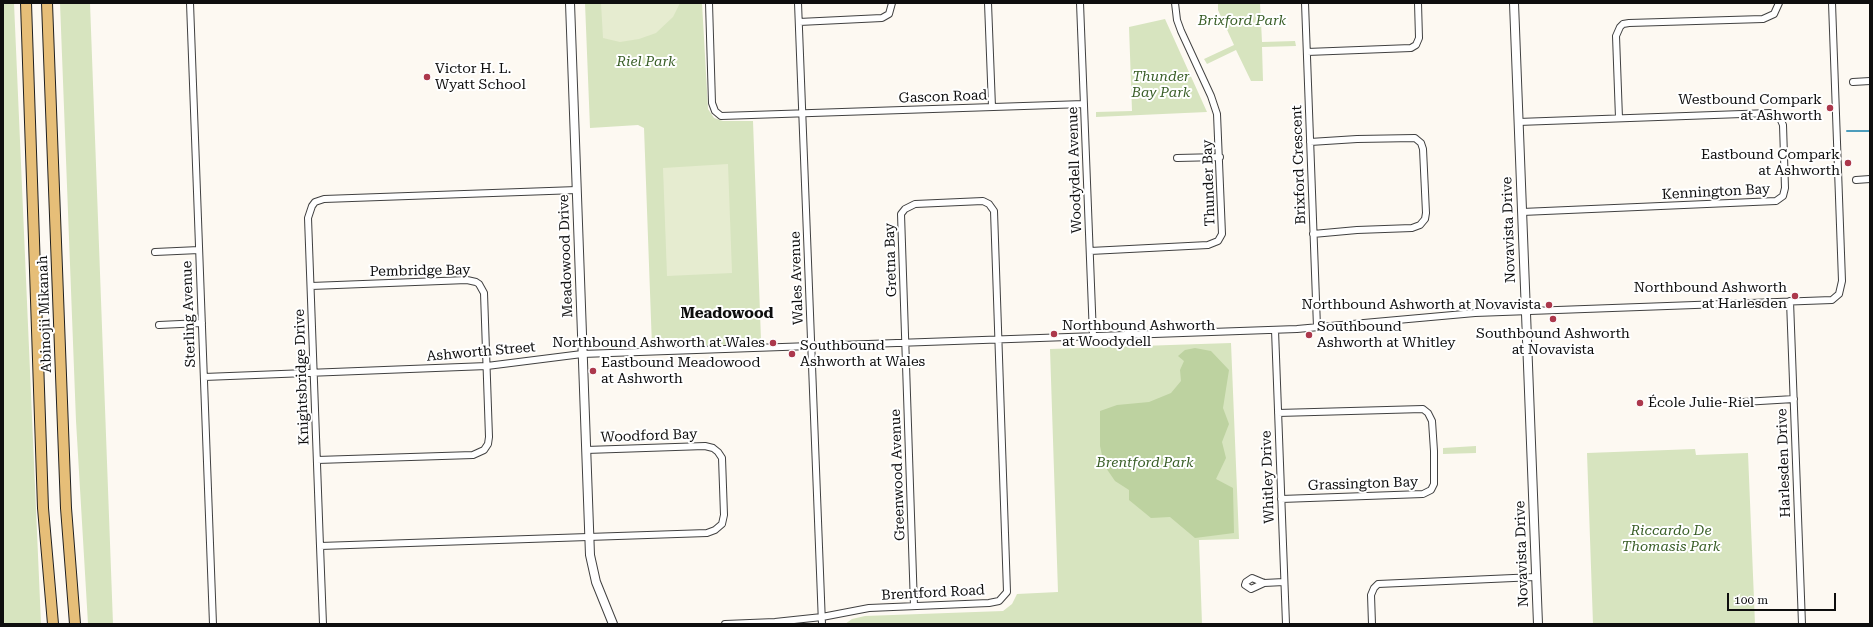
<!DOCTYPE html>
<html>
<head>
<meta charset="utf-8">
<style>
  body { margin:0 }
  #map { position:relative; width:1873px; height:627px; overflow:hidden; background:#fdf9f2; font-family:"Roboto Serif",serif }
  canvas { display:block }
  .frame { position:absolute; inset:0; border:4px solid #0e0e0e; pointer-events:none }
  .scale { position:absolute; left:1727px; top:593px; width:109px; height:18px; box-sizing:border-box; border:2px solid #0e0e0e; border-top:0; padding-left:5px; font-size:12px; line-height:14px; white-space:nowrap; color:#0e0e0e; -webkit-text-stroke:3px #fff; paint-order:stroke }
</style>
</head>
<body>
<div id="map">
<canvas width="1873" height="627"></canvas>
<div class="frame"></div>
<div class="scale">100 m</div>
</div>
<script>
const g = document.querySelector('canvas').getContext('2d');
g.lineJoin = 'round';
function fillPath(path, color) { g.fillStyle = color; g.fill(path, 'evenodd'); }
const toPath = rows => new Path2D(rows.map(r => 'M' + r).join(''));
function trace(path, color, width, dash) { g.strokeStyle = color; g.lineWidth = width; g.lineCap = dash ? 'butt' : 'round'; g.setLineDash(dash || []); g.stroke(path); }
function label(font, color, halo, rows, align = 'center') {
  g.font = font + ' "Roboto Serif",serif'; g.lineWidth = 4; g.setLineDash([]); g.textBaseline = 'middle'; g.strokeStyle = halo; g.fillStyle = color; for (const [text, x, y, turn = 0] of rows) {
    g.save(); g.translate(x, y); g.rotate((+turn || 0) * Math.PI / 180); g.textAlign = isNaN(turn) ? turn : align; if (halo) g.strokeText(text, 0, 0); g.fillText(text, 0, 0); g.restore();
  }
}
fillPath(toPath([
  [3,3,14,3,41,624,3,624],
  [60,3,90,3,113,624,88,624,76,421],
  [585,3,702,3,708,109,714,118,723,121,753,121,761,340,758,343,654,348,652,347,644,128,638,125,590,128],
  [1218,3,1260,3,1262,42,1295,41,1296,46,1262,47,1263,81,1251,81,1236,50,1207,64,1204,59,1234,45,1218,10],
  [1165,19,1207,112,1096,117,1096,112,1132,111,1129,27],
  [1828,154,1829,157,1794,158,1794,155],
  [1231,343,1239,539,1199,540,1202,624,845,624,852,619,865,616,1003,611,1012,604,1017,594,1058,592,1050,349],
  [1476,446,1476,453,1443,454,1443,448],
  [1695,449,1696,455,1748,453,1755,624,1593,624,1587,453]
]), '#d7e4bf');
fillPath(toPath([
  [1195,348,1211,351,1229,370,1223,408,1229,424,1222,442,1226,458,1216,479,1233,488,1234,533,1195,538,1170,517,1151,518,1129,500,1129,490,1115,481,1104,465,1100,446,1100,411,1117,405,1149,402,1171,393,1181,381,1180,370,1184,361,1178,356,1185,350]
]), '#bdd2a0');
fillPath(toPath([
  [601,3,680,3,673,17,656,33,639,39,620,42,603,38],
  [728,164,732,273,667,276,663,168]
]), '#e6ecd0');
trace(toPath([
  [1847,131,1870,131]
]), '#4d9dbc', 2);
const minor = toPath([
  [190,3,213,624],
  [709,3,712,103,715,111,721,116,1084,104],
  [798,3,822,624],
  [988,3,992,107],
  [1080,3,1093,336],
  [1305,3,1317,327],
  [799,22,882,18,889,14,892,3],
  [1307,52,1411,48,1416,45,1419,38,1418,3],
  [1853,82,1870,81],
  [1619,118,1616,36,1620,27,1623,24,1629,23,1763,19,1774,14,1779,3],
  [1518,122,1770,113,1779,116,1783,125,1785,188,1783,196,1776,201,1522,212],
  [1310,142,1357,139,1415,138,1421,143,1423,149,1426,213,1425,219,1420,225,1412,228,1357,230,1313,234],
  [1177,158,1220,157],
  [1856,180,1870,179],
  [577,190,324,199,315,202,312,206,308,218,320,546,707,533,715,530,722,524,724,515,722,458,718,452,713,448,705,446,586,450],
  [1090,251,1208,245,1218,241,1222,234,1217,114,1211,96,1181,31,1177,20,1175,3],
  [155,252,199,250],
  [311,286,467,280,476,282,479,284,484,293,489,437,488,444,484,450,473,455,317,460],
  [1790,301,1802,624],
  [159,325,202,323],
  [1275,330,1286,624],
  [204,377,487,366,582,354,1297,329,1475,313,1832,300,1839,294,1842,281,1832,3],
  [1743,402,1794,399],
  [1278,413,1423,409,1428,413,1432,421,1434,451,1434,484,1431,490,1423,494,1281,499],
  [320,546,323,624],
  [1264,583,1251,589,1245,585,1246,582,1252,578,1264,583,1284,582],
  [725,624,775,622,822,617,869,608,989,603,999,601,1007,592,994,211,989,204,983,201,915,204,905,209,901,214,914,606],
  [1372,624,1371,595,1374,588,1378,584,1536,577]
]);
const tertiary = toPath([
  [570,3,590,555,596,582,613,624],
  [1514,3,1538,624]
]);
const primary = toPath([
  [26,3,43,508,53,624],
  [47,3,66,508,75,624]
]);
trace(minor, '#414141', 8);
trace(tertiary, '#414141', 10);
trace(primary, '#1f1f1f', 12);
trace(minor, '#fff', 6);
trace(tertiary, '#fff', 8);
trace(primary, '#e6be78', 10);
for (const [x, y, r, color] of [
  [427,77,4,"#ac384c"],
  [1830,108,4,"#ac384c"],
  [1848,163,4,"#ac384c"],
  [1795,296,4,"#ac384c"],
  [1549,305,4,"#ac384c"],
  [1553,319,4,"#ac384c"],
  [1054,334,4,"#ac384c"],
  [1309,335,4,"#ac384c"],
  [773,343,4,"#ac384c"],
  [792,354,4,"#ac384c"],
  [593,371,4,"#ac384c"],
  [1640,403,4,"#ac384c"]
]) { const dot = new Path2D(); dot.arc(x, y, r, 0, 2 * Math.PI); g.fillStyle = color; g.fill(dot); trace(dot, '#fff', 1.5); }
label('italic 14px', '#395e27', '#fff', [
  ["Brixford Park",1242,21],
  ["Riel Park",646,62],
  ["Thunder",1161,77],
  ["Bay Park",1161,93],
  ["Brentford Park",1145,463],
  ["Riccardo De",1671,531],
  ["Thomasis Park",1671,547]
]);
label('14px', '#0e0e0e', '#fff', [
  ["Victor H. L.",435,69],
  ["Wyatt School",435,85],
  ["Westbound Compark",1822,100,"right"],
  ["at Ashworth",1822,116,"right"],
  ["Eastbound Compark",1840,155,"right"],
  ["at Ashworth",1840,171,"right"],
  ["Northbound Ashworth",1787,288,"right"],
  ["at Harlesden",1787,304,"right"],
  ["Northbound Ashworth at Novavista",1541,305,"right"],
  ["Northbound Ashworth",1062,326],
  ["at Woodydell",1062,342],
  ["Southbound",1317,327],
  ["Ashworth at Whitley",1317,343],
  ["Southbound Ashworth",1553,334,"center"],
  ["at Novavista",1553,350,"center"],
  ["Northbound Ashworth at Wales",765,343,"right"],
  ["Southbound",800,346],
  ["Ashworth at Wales",800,362],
  ["Eastbound Meadowood",601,363],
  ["at Ashworth",601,379],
  ["École Julie-Riel",1648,403]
], 'left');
label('14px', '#0e0e0e', '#fff', [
  ["Gascon Road",943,97,-2],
  ["Brixford Crescent",1299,165,-92],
  ["Woodydell Avenue",1075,170,-92],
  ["Thunder Bay",1209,183,-92],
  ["Kennington Bay",1716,192,-3],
  ["Novavista Drive",1509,230,-92],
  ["Meadowood Drive",566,256,-92],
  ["Gretna Bay",891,260,-92],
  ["Pembridge Bay",420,271,-1],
  ["Wales Avenue",797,278,-92],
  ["Abinojii Mikanah",45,314,-92],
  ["Sterling Avenue",189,314,-92],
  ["Ashworth Street",481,352,-5],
  ["Knightsbridge Drive",302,377,-92],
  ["Woodford Bay",649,436,-2],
  ["Harlesden Drive",1784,463,-92],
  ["Greenwood Avenue",898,475,-92],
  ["Whitley Drive",1268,477,-92],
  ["Grassington Bay",1363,484,-2],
  ["Novavista Drive",1522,554,-92],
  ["Brentford Road",933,593,-3]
]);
label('bold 15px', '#0e0e0e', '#fff', [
  ["Meadowood",727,314]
]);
</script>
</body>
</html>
